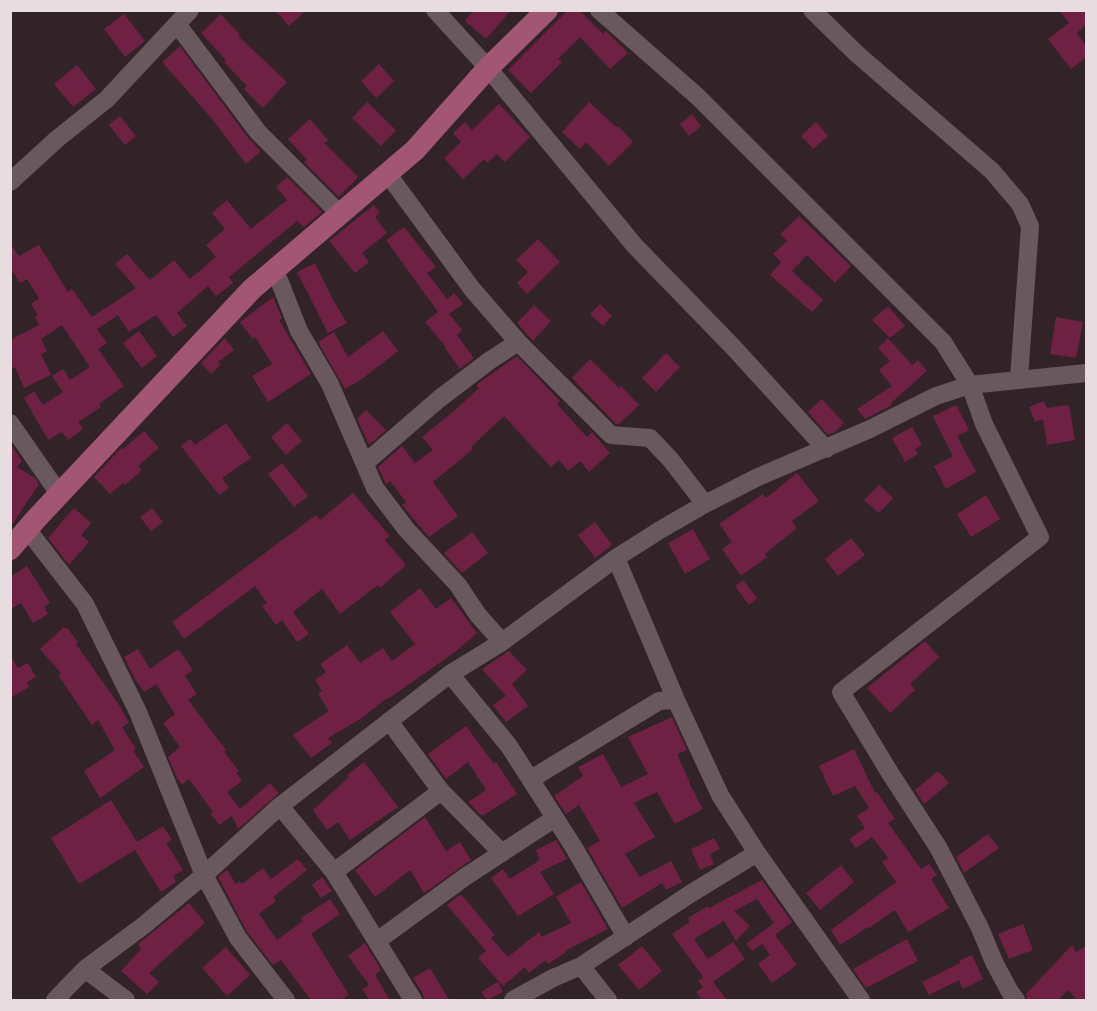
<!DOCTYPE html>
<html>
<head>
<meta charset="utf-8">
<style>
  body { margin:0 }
  #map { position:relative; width:1097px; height:1011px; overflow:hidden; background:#322328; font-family:"Open Sans",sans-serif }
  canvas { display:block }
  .frame { position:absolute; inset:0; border:12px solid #e7dde0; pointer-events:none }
</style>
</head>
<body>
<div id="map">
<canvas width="1097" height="1011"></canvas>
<div class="frame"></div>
</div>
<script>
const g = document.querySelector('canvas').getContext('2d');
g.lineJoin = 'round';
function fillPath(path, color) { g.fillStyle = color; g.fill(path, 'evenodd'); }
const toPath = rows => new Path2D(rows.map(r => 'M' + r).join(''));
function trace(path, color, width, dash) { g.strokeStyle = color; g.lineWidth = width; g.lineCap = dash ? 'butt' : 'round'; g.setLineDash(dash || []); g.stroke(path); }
fillPath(toPath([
  [275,10,306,10,289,26],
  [474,10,511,10,486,39,465,21],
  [568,10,579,10,603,34,606,31,628,53,610,69,580,37,558,59,562,62,531,93,508,70],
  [1059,10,1086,10,1086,24,1077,33,1086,46,1086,57,1071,69,1048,39,1069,23],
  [124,14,145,41,125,57,104,29],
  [221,14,240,35,238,36,287,82,263,108,244,89,247,86,224,62,226,60,201,33],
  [180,46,249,139,261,151,246,164,213,120,162,62],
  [379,64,394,81,376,98,361,81],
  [77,65,96,89,73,107,54,84],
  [367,102,396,130,381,146,352,118],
  [589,102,616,127,618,126,633,142,609,166,586,142,580,149,562,132],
  [499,104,530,137,505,162,497,154,487,163,484,159,463,179,444,158,461,142,453,133,465,122,472,130],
  [692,114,701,126,689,136,680,124],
  [120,116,136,136,125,145,109,125],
  [310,119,328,140,324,143,358,177,339,197,304,162,307,160,288,139],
  [816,122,828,136,813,149,801,136],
  [287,177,322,212,304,227,297,221,229,277,233,283,216,296,208,286,177,313,187,326,173,337,156,315,129,332,118,315,97,329,107,343,98,349,124,386,99,404,101,407,78,422,83,429,68,440,62,432,48,440,24,398,34,391,43,405,63,392,52,376,63,369,70,380,90,367,62,325,41,339,47,351,41,354,51,375,24,388,15,367,10,369,10,340,39,325,35,317,38,315,31,304,39,298,27,279,20,283,10,267,10,243,19,256,39,245,68,292,72,289,92,317,136,288,115,264,127,254,150,280,174,260,190,279,216,257,206,245,225,229,212,213,227,200,251,229,287,200,276,187],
  [374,205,380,213,375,217,387,233,362,253,369,262,355,273,329,241],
  [799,216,851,266,835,283,807,255,792,271,823,300,812,312,770,275,781,262,773,254,787,241,780,234],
  [404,227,436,267,427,273,447,299,454,293,463,304,449,314,462,330,457,335,474,358,460,369,445,348,446,347,425,322,438,312,386,240],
  [538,239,560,262,527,294,517,283,528,272,516,260],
  [315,263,333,300,347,323,328,333,297,272],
  [273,297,282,318,279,320,311,374,268,402,252,376,272,364,255,337,253,339,240,322],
  [600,304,612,316,603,326,590,314],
  [534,305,551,321,533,341,517,323],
  [888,306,905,326,890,338,872,320],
  [1056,317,1083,322,1076,358,1050,354],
  [139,331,157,356,142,368,123,343],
  [383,331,398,351,362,379,345,389,318,342,334,332,348,357],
  [225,338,234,350,218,362,221,364,211,374,201,363],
  [888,338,912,365,918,360,927,371,891,403,892,405,865,419,857,409,892,386,879,370,890,361,878,348],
  [666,353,680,367,656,392,642,378],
  [517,356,560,401,557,404,587,437,592,432,610,453,589,472,580,461,568,471,559,460,551,467,504,416,471,447,473,449,433,482,458,516,429,537,402,505,406,502,390,481,386,484,385,482,378,467,402,446,415,463,433,450,422,437,455,410,479,388,476,385],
  [590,359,619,388,621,386,639,405,619,424,616,424,572,378],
  [822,399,844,423,835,432,828,435,808,412],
  [1044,401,1047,408,1069,405,1075,440,1047,445,1043,419,1035,422,1029,407],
  [956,405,969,430,957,436,976,472,946,489,934,466,953,456,933,416],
  [366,410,386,430,369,445,357,418],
  [226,423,251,458,222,478,229,488,219,495,181,446,190,439,195,445],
  [287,423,302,441,286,455,271,437],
  [912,427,922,445,915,449,918,454,905,462,892,438],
  [144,431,159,448,138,466,142,470,125,485,123,483,110,494,94,477,121,448,123,449],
  [10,443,22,461,17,467,35,478,39,484,10,528],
  [282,463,308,496,294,507,268,474],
  [797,473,819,501,792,521,797,528,765,554,767,557,741,576,722,549,732,542,719,524,763,494,766,498],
  [879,485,893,498,879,513,864,500],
  [353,493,390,536,385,540,406,565,380,588,378,585,340,614,322,589,293,612,309,634,297,642,282,620,276,625,262,606,267,603,255,586,184,639,172,622,316,515,320,520],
  [986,495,1000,519,971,537,957,514],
  [74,508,91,523,81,535,89,542,69,565,48,538],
  [152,508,163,522,151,531,140,517],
  [595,522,612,545,595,558,578,535],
  [693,529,710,559,685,574,668,543],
  [472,532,488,553,462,573,444,553],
  [851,538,865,555,838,576,825,559],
  [27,566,50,603,44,607,48,614,33,623,21,603,10,609,10,577],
  [743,580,757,598,749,605,735,586],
  [420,588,436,609,451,598,477,633,455,652,388,699,387,698,362,718,328,738,332,743,311,758,293,735,329,711,318,694,322,691,315,680,326,672,320,664,347,645,360,663,383,648,392,661,415,644,390,612],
  [63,628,67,628,78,642,76,644,119,705,129,723,122,727,136,749,133,751,144,767,100,798,84,771,115,750,98,720,92,725,58,675,61,673,40,649],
  [925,641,939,657,910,684,915,690,890,713,867,688],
  [138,649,150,669,178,649,193,670,185,676,197,694,188,700,226,750,224,752,239,771,236,773,242,781,227,792,240,809,270,783,279,793,238,829,232,816,219,825,211,814,213,812,189,779,182,785,177,778,168,757,180,747,163,723,175,714,156,684,144,692,135,679,124,657],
  [509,651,527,670,512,684,528,706,506,722,493,705,506,696,482,669],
  [10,655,18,668,28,663,36,677,27,682,29,687,10,698],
  [672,717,687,750,677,754,690,783,689,783,703,809,675,824,657,792,634,803,655,837,625,854,640,877,671,861,682,882,666,890,662,883,622,908,587,848,600,841,579,805,566,814,554,796,583,776,578,767,603,754,621,787,648,774,628,737],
  [466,726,494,764,496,762,517,794,482,816,468,802,486,790,468,762,446,779,428,754],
  [854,749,875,793,877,792,895,819,888,823,921,869,929,864,937,875,931,879,949,908,908,932,895,910,869,928,868,927,840,945,831,930,896,882,882,862,888,858,872,837,856,848,849,839,865,828,857,816,869,808,855,786,833,796,819,766],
  [364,762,398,807,350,840,338,822,327,830,313,810,349,777,347,775],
  [938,771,949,783,924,804,915,790],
  [111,800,137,842,163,826,172,840,166,843,183,870,173,876,176,882,161,892,135,850,79,884,51,838],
  [425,817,446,851,460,842,471,860,424,893,410,870,375,897,355,870],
  [988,834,999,848,964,873,956,857],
  [714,838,720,849,710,854,714,864,700,870,691,849],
  [556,840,567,859,540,872,554,894,518,916,491,878,503,869,510,879,540,860,536,850],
  [298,859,307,870,273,897,276,901,259,914,277,940,303,921,301,918,330,899,340,914,311,934,349,995,340,1000,311,1000,281,960,273,965,247,932,218,877,227,870,236,884,240,881,242,884,263,868,271,879],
  [841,865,854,882,820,910,806,893],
  [322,877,332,891,321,898,312,885],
  [762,880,792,922,775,935,797,965,772,983,758,964,770,955,762,944,752,951,746,944,774,923,757,899,734,911,750,926,736,941,724,921,694,939,708,959,733,942,745,959,713,982,727,1000,702,1000,696,992,703,987,698,981,703,977,672,934,690,922,688,918,708,906,709,908],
  [581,882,608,929,565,951,566,952,548,964,546,960,529,973,525,967,503,986,478,958,486,951,447,905,461,894,495,935,491,938,508,957,539,932,542,937,571,923,556,897],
  [189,903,205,923,149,973,159,982,147,994,121,971,141,949,138,944],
  [1023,924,1033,950,1009,959,998,934],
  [907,939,918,961,866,988,853,969],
  [365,943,381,970,375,975,390,1000,369,1000,362,989,369,985,348,956],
  [1072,945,1076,952,1086,946,1086,1000,1077,1000,1068,990,1058,1000,1027,1000,1026,994],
  [642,946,662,971,639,990,618,965],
  [226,947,250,975,227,996,202,968],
  [972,955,983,979,963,989,959,980,929,995,922,982,960,963,959,961],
  [430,968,449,1000,424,1000,423,994,413,978],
  [498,982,503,992,487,1000,481,992]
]), '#6f2143');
trace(toPath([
  [435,10,488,68,635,246,734,348,826,449],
  [599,10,698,97,943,342,970,385,984,424,1040,537,841,692,890,773,938,847,980,928,994,962,1010,992,1016,1000],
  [812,10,857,54,992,171,1020,204,1030,226,1019,378],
  [177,24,258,132,340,214],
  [387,173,472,289,518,342,611,435,650,438,670,459,705,504],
  [10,182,57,139,107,99,190,10],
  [274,271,279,280,299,331,330,384,375,488,406,529,458,585,478,615,502,642],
  [10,423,60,495],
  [365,463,439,399,489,361,518,342],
  [27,529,85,604,138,712,204,875,238,938,286,1000],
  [616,558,676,700],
  [450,674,509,746,573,846,626,937],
  [389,721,441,791,502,853],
  [531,779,659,701,676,700,720,795,757,853,861,1000],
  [280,806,334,872,413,1000],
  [334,872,441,791],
  [377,941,465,877,555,818],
  [581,966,608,1000],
  [85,969,126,1000],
  [55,1000,85,969,143,926,204,875,280,806,450,674,502,642,616,558,660,530,705,504,758,477,870,429,936,396,970,385,1086,373],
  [513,1000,553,978,581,966,690,894,757,853]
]), '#69585d', 18);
trace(toPath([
  [10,549,36,519,252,289,415,150,488,68,547,10]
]), '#a25674', 22);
</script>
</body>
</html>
